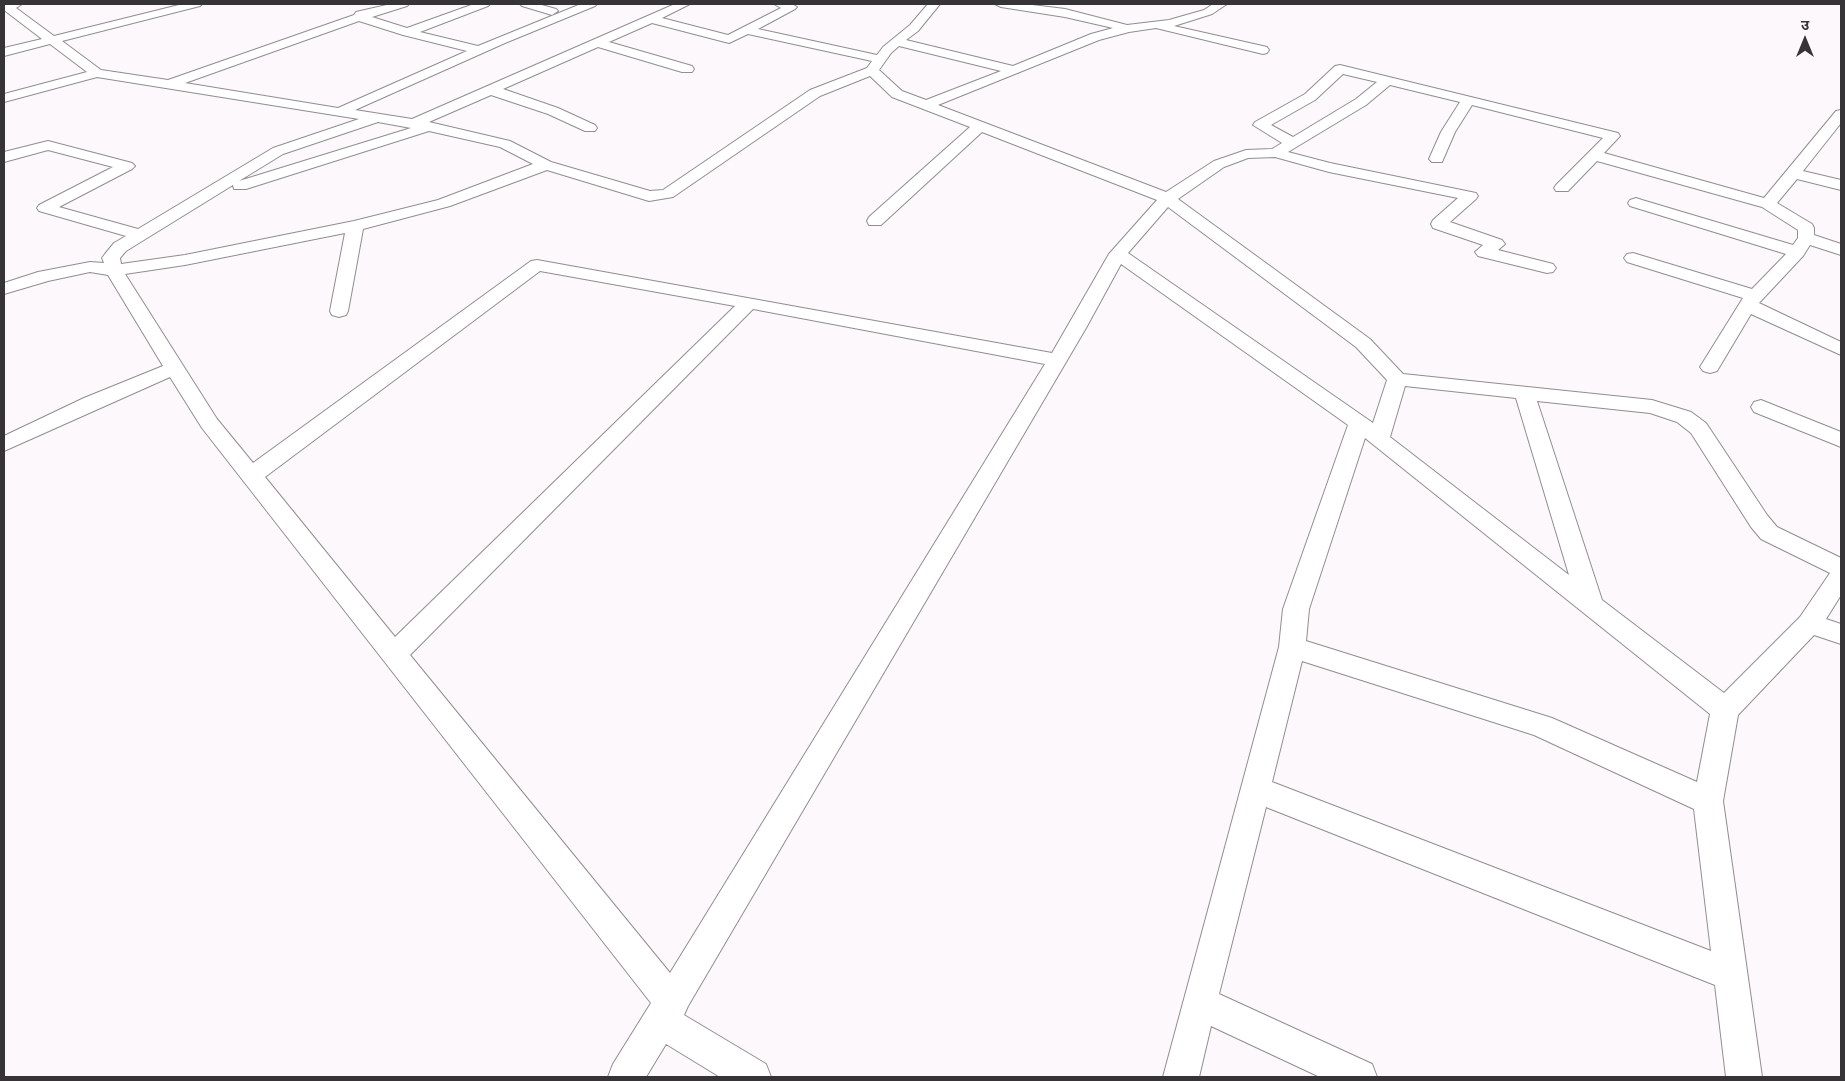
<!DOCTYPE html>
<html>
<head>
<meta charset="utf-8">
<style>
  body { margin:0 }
  #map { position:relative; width:1845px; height:1081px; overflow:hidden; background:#fdf8fc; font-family:Manrope,"Noto Sans Devanagari",sans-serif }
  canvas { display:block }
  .frame { position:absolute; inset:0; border:5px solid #363436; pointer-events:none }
  .north { position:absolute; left:1780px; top:15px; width:50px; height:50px; -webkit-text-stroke:4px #fdf8fc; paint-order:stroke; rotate:0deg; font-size:14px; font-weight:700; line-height:20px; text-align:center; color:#363436 }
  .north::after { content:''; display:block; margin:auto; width:18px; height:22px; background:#363436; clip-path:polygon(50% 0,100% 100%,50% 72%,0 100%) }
</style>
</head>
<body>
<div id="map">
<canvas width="1845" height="1081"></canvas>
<div class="frame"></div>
<div class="north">उ</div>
</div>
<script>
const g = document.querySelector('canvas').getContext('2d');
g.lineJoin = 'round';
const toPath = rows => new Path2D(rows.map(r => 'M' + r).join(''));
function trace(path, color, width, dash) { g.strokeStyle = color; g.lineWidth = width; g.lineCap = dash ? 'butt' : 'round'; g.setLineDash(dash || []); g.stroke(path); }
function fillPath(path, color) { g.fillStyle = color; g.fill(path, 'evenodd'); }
const minor = toPath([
  [4,4,22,4,16,8,54,36,183,4,202,4,200,6,62,41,101,70,168,80,354,15,356,12,391,4,409,4,407,6,372,17,407,28,474,4,490,4,488,6,420,32,478,46,581,4,597,4,595,6,505,43,355,110,412,119,675,4,690,4,662,18,728,35,781,8,774,4,792,4,797,7,795,9,758,29,877,55,883,47,910,25,928,4,940,4,918,31,906,40,1013,66,1091,34,1113,28,1065,17,1001,7,995,4,1024,4,1065,9,1127,25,1169,20,1204,10,1213,4,1227,4,1212,14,1174,26,1267,47,1269,50,1267,53,1263,54,1156,28,1129,32,1099,40,938,105,1166,192,1214,161,1246,150,1272,149,1282,143,1253,125,1255,122,1305,94,1335,66,1340,65,1618,133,1620,136,1604,153,1764,198,1836,111,1841,110,1841,123,1803,171,1841,180,1841,190,1797,179,1777,203,1812,224,1814,228,1814,235,1841,244,1841,255,1810,245,1803,256,1759,303,1841,342,1841,355,1751,314,1717,371,1710,373,1703,371,1700,367,1743,298,1627,262,1624,258,1627,254,1633,253,1752,289,1786,254,1630,206,1628,203,1630,200,1636,198,1642,200,1793,245,1798,238,1798,230,1762,207,1597,161,1568,191,1556,191,1554,188,1556,185,1603,138,1472,105,1455,132,1442,162,1432,162,1429,159,1441,132,1460,102,1390,85,1366,105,1288,152,1330,163,1476,193,1478,196,1476,199,1450,222,1502,240,1505,244,1498,250,1553,264,1556,268,1553,272,1547,273,1478,256,1475,252,1483,245,1433,228,1431,224,1433,220,1458,198,1329,172,1275,157,1248,158,1224,167,1178,199,1370,339,1403,374,1652,400,1691,412,1706,423,1767,515,1777,527,1841,558,1841,595,1826,619,1841,624,1841,644,1814,635,1738,715,1723,801,1762,1077,1726,1077,1715,985,1266,807,1219,994,1372,1064,1377,1077,1320,1077,1211,1026,1199,1077,1163,1077,1279,647,1283,609,1348,425,1121,264,1086,328,688,1006,684,1015,766,1064,771,1077,720,1077,666,1044,646,1077,608,1077,613,1064,651,1003,202,428,170,377,4,451,4,436,84,398,163,366,108,275,90,272,48,281,4,294,4,283,38,272,90,262,104,263,102,258,105,254,114,243,126,236,39,211,37,208,39,205,113,167,48,150,4,162,4,152,48,141,132,163,135,166,132,169,59,207,138,229,273,148,359,119,97,77,4,102,4,94,87,72,50,44,4,56,4,48,42,39,4,10,4,4],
  [359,21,403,35,467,51,338,108,185,83,359,21],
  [652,23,729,43,748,34,872,61,867,68,810,90,663,190,650,191,551,162,510,141,429,122,491,95,548,114,585,131,595,131,597,128,595,125,558,108,503,89,598,47,682,72,692,72,694,69,692,66,609,42,652,23],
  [899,46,1001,71,926,100,902,91,879,70,891,53,899,46],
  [1343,74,1377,82,1356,99,1293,137,1271,125,1315,100,1343,74],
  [870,76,892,97,970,127,869,217,867,221,869,225,881,225,982,132,1157,200,1109,254,1052,353,537,260,531,261,253,463,217,419,125,274,185,265,345,233,330,311,332,315,339,317,346,315,348,311,363,229,450,206,547,170,649,201,673,197,820,96,870,76],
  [378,122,411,128,239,181,283,154,378,122],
  [429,131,500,147,533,164,438,200,354,221,185,255,121,264,120,258,126,251,233,185,234,189,246,189,429,131],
  [1168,207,1356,347,1387,380,1373,423,1128,253,1168,207],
  [540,271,735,306,395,637,265,477,540,271],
  [753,309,1045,364,670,973,410,655,753,309],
  [1405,386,1516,398,1569,575,1390,437,1405,386],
  [1537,401,1650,413,1677,422,1691,433,1751,527,1761,539,1830,573,1800,617,1724,693,1602,600,1537,401],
  [1365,438,1710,714,1697,782,1552,718,1306,641,1309,609,1365,438],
  [1302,661,1534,735,1694,809,1711,951,1272,782,1302,661],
  [520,4,538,4,556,9,558,11,552,15,522,6,520,4],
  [1761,400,1841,432,1841,447,1754,412,1751,407,1754,402,1761,400]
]);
trace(minor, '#918d90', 2);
fillPath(minor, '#fff');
</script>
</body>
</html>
